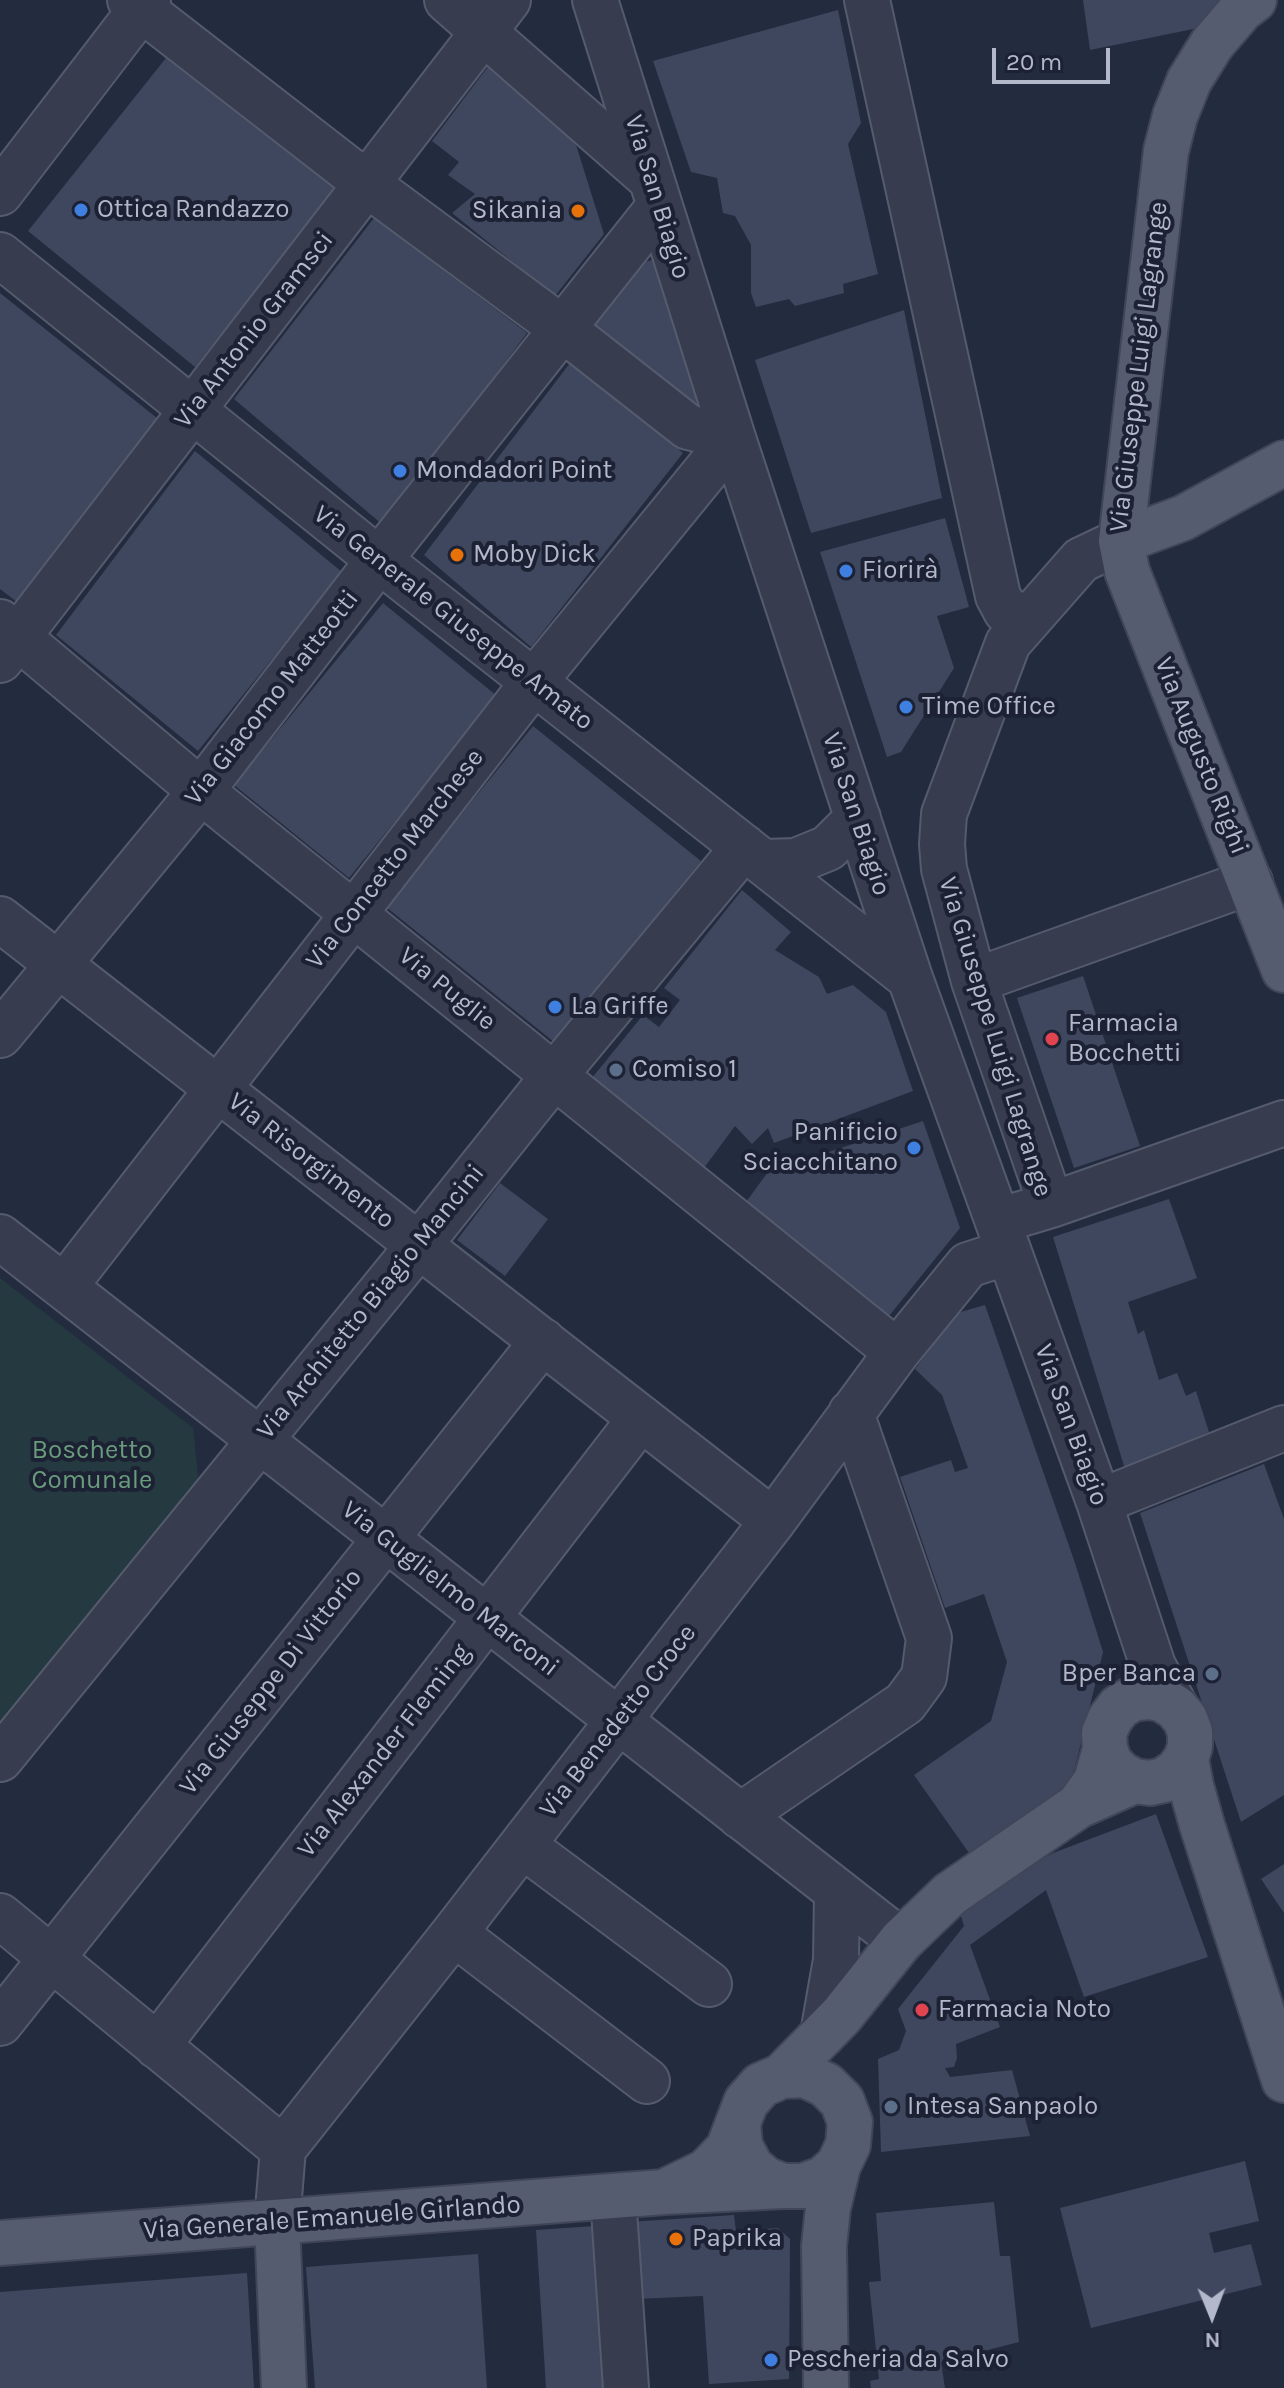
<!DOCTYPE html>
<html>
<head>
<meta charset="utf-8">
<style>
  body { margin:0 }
  #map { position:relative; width:1284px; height:2388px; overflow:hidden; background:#232b3f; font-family:Karla,sans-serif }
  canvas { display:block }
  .north { position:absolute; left:1172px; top:2276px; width:80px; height:80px; -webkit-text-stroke:6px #1c2234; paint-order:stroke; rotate:179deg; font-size:22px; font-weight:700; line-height:32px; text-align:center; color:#b3b8ca }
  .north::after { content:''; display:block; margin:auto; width:28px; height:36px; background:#b3b8ca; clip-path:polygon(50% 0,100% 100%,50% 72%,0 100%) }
  .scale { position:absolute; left:992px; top:48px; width:118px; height:36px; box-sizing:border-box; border:4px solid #b3b8ca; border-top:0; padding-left:10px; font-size:24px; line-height:28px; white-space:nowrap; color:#b3b8ca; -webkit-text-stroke:6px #1c2234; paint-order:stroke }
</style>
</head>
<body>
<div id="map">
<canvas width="1284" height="2388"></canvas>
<div class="north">N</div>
<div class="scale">20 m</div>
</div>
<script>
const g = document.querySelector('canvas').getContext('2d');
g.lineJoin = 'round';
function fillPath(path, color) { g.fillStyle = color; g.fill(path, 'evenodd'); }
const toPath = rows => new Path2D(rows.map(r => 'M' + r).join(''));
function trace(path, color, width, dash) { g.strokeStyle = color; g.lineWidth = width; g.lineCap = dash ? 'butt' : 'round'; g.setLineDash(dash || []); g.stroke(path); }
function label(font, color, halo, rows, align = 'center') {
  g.font = font + ' Karla,sans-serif'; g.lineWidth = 8; g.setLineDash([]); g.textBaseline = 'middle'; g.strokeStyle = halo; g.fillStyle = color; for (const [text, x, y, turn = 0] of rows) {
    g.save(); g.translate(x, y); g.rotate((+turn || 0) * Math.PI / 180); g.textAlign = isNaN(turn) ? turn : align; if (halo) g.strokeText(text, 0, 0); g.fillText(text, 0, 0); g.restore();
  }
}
fillPath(toPath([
  [0,1278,193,1428,199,1485,0,1724]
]), '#253940');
fillPath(toPath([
  [1083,0,1218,0,1219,8,1203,27,1090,50],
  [838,10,861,123,848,144,878,274,843,284,844,293,795,306,789,299,756,307,751,293,751,245,735,216,723,213,717,178,691,172,653,61],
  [166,58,335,189,195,367,28,231],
  [490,64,571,129,604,234,555,296,452,213,475,194,448,175,459,162,432,141],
  [374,218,527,333,383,525,234,399],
  [656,259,699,401,691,405,592,323,641,263],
  [0,293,162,422,17,602,0,589],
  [904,310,942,498,811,533,755,360],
  [570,363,683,453,531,647,424,555],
  [195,451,342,572,198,751,56,635],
  [945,518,969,607,937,616,954,668,901,752,887,757,820,552],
  [383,603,497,696,349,878,234,785],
  [533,726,701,861,554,1042,386,907],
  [742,890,791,932,775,950,819,977,827,994,853,985,886,1012,913,1091,774,1143,768,1128,752,1144,735,1126,704,1168,592,1078,643,1015,659,1027,680,1000,664,988],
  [1083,976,1140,1146,1074,1168,1017,998],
  [923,1121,960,1228,889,1316,746,1202,768,1172],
  [500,1183,548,1219,505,1276,457,1240],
  [1169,1199,1197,1278,1128,1302,1138,1334,1144,1330,1159,1380,1177,1373,1186,1396,1196,1391,1209,1432,1125,1469,1053,1237],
  [985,1305,1075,1563,1103,1652,1070,1788,969,1853,914,1775,991,1721,1007,1662,984,1594,945,1608,900,1477,951,1460,955,1472,968,1468,942,1395,915,1369,957,1313],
  [1264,1464,1284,1519,1284,1795,1241,1822,1140,1513],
  [1156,1814,1208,1957,1084,1997,1046,1890,970,1945,1000,2027,956,2044,957,2058,954,2067,945,2068,950,2077,1012,2070,1030,2136,881,2152,878,2059,899,2050,906,2031,898,2009,964,1926,960,1913,1019,1871,1053,1853],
  [1284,1864,1284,1913,1261,1879],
  [1245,2161,1259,2221,1209,2233,1214,2253,1251,2244,1262,2285,1091,2328,1060,2208],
  [994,2202,1000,2256,1010,2256,1019,2342,941,2362,945,2388,871,2388,870,2381,879,2379,869,2282,881,2281,876,2213],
  [734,2215,736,2231,778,2228,790,2239,789,2379,709,2384,703,2296,636,2299,629,2222],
  [595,2226,605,2388,546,2388,536,2230],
  [478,2254,487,2388,315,2388,306,2267],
  [247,2273,254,2388,0,2388,0,2292]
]), '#3f475f');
const minor = toPath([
  [447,0,651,179],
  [595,0,733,438,910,978,1099,1502,1153,1666,1176,1708],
  [867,0,998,596,1006,611,1029,617],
  [0,193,148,0],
  [0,255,379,560,910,978],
  [0,622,201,791,897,1352],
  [0,660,508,0],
  [763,862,796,861,828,848,858,818],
  [0,919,773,1521],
  [974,981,1250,882],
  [0,1035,201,791,379,560,659,207],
  [1051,1205,1284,1123],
  [998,1221,1051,1205,974,981,944,869,942,844,944,814,1008,643,1081,560,1121,541],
  [0,1237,901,1941],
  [64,1287,533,683,733,438,688,427,563,329,367,184,130,0],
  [1099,1502,1284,1428],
  [0,1759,419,1245,554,1076,744,847],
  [740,1816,905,1703,924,1677,929,1638,851,1413],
  [522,1845,709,1984],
  [0,1916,283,2149],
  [454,1933,647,2081],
  [0,2023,543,1341],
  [823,2034,836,1960,837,1891],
  [157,2046,641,1418],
  [613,2196,626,2388],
  [277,2222,283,2149,454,1933,773,1521,897,1352,968,1265,1008,1252]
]);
const major = toPath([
  [1254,0,1242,9,1212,44,1189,81,1175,116,1166,151,1121,541,1127,571,1284,970],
  [1121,541,1183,518,1284,463],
  [1186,1759,1191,1786,1202,1825,1284,2080],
  [1078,1806,1096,1781,1105,1749,1104,1733,1110,1719,1119,1707,1132,1699,1148,1697,1162,1699,1176,1708,1185,1719,1190,1732,1190,1746,1186,1759,1177,1771,1164,1780,1150,1783,1134,1781,1121,1774,1110,1763,1105,1749],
  [782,2076,841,2016,901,1941,950,1894,1078,1806,1134,1781],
  [670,2189,707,2171,728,2149,746,2102,761,2085,782,2076,805,2075,826,2085,842,2101,850,2122,848,2145,838,2166,823,2179,803,2186,783,2186,765,2179,751,2167,740,2146,738,2124],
  [277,2222,284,2388],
  [0,2243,664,2192,783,2186],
  [826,2388,824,2246,828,2208,838,2166]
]);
trace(minor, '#555b6d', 48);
trace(major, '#404658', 48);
trace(minor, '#373d4f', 44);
trace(major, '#555c6f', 44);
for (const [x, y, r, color] of [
  [81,210,8,"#3f7fe0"],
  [578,211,8,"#e8710a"],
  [400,471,8,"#3f7fe0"],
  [457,555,8,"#e8710a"],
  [846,571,8,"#3f7fe0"],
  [906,707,8,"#3f7fe0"],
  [555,1007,8,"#3f7fe0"],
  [1052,1039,8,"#e0444e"],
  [616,1070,8,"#5c6f8a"],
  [914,1148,8,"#3f7fe0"],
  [1212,1674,8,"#5c6f8a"],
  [922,2010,8,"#e0444e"],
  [891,2107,8,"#5c6f8a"],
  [676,2239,8,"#e8710a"],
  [771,2360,8,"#3f7fe0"]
]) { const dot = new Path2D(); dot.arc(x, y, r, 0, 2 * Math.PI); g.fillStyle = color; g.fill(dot); trace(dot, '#1c2234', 3); }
label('26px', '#b3b8ca', '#1c2234', [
  ["Via San Biagio",657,197,73],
  ["Via Antonio Gramsci",254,330,-52],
  ["Via Giuseppe Luigi Lagrange",1139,367,-83],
  ["Via Generale Giuseppe Amato",453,618,38],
  ["Via Giacomo Matteotti",272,698,-52],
  ["Via Augusto Righi",1201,756,68],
  ["Via San Biagio",856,814,72],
  ["Via Concetto Marchese",395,859,-52],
  ["Via Puglie",447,989,39],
  ["Via Giuseppe Luigi Lagrange",995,1037,73],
  ["Via Risorgimento",311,1161,38],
  ["Via Architetto Biagio Mancini",371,1302,-51],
  ["Via San Biagio",1071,1425,70],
  ["Via Guglielmo Marconi",450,1589,38],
  ["Via Giuseppe Di Vittorio",271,1682,-52],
  ["Via Benedetto Croce",618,1721,-52],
  ["Via Alexander Fleming",384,1751,-52],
  ["Via Generale Emanuele Girlando",332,2218,-4]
]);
label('26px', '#b3b8ca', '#1c2234', [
  ["Ottica Randazzo",97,210],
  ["Sikania",562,211,"right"],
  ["Mondadori Point",416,471],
  ["Moby Dick",473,555],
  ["Fiorirà",862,571],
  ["Time Office",922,707],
  ["La Griffe",571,1007],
  ["Farmacia",1068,1024],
  ["Bocchetti",1068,1054],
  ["Comiso 1",632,1070],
  ["Panificio",898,1133,"right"],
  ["Sciacchitano",898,1163,"right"],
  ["Bper Banca",1196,1674,"right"],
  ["Farmacia Noto",938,2010],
  ["Intesa Sanpaolo",907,2107],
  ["Paprika",692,2239],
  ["Pescheria da Salvo",787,2360]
], 'left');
label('26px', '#699c7c', '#1c2234', [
  ["Boschetto",92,1451],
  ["Comunale",92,1481]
]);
</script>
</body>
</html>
